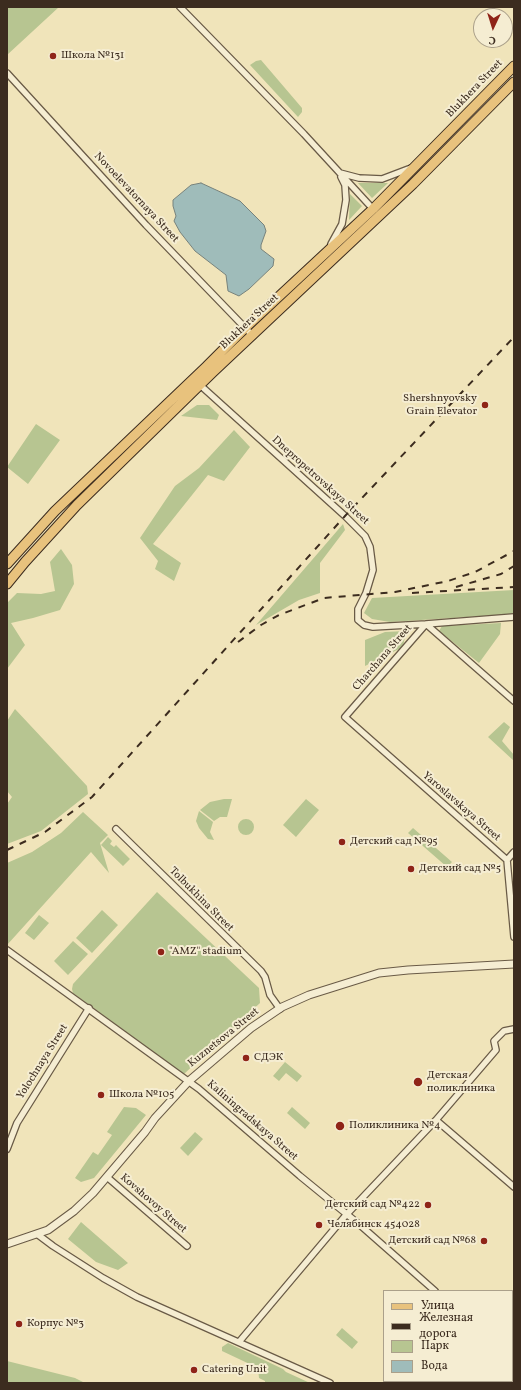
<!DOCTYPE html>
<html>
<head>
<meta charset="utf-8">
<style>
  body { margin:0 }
  #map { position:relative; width:521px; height:1390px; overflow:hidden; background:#f0e4ba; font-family:Vollkorn,serif }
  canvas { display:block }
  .frame { position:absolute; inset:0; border:8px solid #3c2c1f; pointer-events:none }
  .legend { position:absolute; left:383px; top:1290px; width:130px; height:92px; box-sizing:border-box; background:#f5edd2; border:1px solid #aba08a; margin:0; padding:5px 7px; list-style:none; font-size:12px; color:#3c2c1f }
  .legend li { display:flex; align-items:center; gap:8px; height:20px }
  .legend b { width:20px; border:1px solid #aba08a }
  .north { position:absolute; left:473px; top:8px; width:40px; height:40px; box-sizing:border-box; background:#f5edd2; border:1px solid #aba08a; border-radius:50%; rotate:184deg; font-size:11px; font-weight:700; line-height:16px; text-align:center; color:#3c2c1f }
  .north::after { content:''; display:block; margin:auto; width:14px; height:18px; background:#8f2418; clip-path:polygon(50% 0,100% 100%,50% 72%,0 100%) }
</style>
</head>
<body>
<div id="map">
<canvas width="521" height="1390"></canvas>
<div class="frame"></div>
<ul class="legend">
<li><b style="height:5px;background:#e8c27d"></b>Улица</li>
<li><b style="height:5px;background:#3c2c1f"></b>Железная дорога</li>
<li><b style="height:11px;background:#b7c591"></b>Парк</li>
<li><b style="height:11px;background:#9fbcba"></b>Вода</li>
</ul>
<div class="north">С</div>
</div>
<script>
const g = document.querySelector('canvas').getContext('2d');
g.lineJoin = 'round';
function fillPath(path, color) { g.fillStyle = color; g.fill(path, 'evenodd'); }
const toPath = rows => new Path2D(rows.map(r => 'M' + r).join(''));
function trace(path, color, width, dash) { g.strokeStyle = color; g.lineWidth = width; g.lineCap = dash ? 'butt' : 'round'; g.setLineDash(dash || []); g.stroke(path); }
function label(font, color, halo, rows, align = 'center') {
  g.font = font + ' Vollkorn,serif'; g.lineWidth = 4; g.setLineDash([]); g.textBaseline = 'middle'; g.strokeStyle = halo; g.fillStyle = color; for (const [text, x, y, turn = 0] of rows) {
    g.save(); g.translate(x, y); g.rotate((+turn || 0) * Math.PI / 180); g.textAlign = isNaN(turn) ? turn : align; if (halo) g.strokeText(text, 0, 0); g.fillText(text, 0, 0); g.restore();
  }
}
fillPath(toPath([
  [7,7,59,7,7,55],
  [261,60,302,108,302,112,298,117,250,65,256,61],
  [358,183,388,183,372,198],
  [350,194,362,206,349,220],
  [197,405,209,405,219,415,217,420,181,416],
  [36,424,60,440,28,484,7,467],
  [234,430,250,447,224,481,208,475,153,544,181,563,174,581,155,569,158,561,140,538,175,486,199,468],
  [343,524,345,530,320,563,320,593,299,600,256,625],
  [61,549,72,565,74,584,60,610,33,618,11,623,25,645,7,669,7,603,17,593,41,594,55,591,50,562],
  [514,590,514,614,390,622,372,619,364,613,372,598],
  [501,623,500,634,479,663,439,631,442,626],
  [406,631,403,647,365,666,365,640,385,632],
  [15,709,87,786,88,794,41,831,7,844,7,804,12,797,7,791,7,721],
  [504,722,510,727,502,741,514,755,514,761,488,737],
  [224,799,232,799,227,817,220,817,214,821,200,810,210,802],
  [306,799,319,810,296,837,283,825],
  [199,811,213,822,210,832,214,840,208,839,199,828,196,821],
  [83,812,108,835,100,843,109,873,91,852,7,945,7,863,32,852,61,833],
  '238 827a8 8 0 1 1 16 0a8 8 0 1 1-16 0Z',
  [413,828,452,862,447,867,408,833],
  [108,837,112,841,110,844,114,847,116,845,130,859,123,866,101,845],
  [157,892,259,988,260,1003,184,1074,73,993,72,989,73,984],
  [102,910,118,925,92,953,76,938],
  [39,915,49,923,34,940,25,933],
  [73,941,88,954,68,975,54,961],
  [285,1062,302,1076,297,1082,286,1073,279,1081,273,1076],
  [124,1107,136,1108,146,1115,94,1178,81,1182,75,1178,93,1152,98,1155,112,1135,107,1132],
  [292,1107,310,1123,305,1129,287,1113],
  [195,1132,203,1139,188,1156,180,1148],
  [81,1222,128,1263,118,1270,96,1262,68,1239],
  [342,1328,358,1342,352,1349,336,1335],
  [228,1343,283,1369,286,1372,310,1383,265,1383,265,1381,259,1378,258,1368,222,1351,222,1347],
  [7,1361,75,1378,85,1383,7,1383]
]), '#b7c591');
const water = toPath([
  [201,183,240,201,264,225,266,231,261,245,261,249,274,259,273,266,249,289,239,296,228,291,226,275,195,251,180,232,174,221,176,216,173,206,173,200,191,185,201,183]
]);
fillPath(water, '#9fbcba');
trace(water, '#77827c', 1);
const minor = toPath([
  [180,7,304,134,373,209],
  [7,73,146,225,253,336],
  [340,173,359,178,382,179,411,168],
  [331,244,342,224,346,200,345,185,341,177],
  [200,385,345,516,365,536,370,547,373,570,366,593,358,609,358,620,364,625,373,627,426,624,514,701],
  [514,617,426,624,345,717,507,860,514,937],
  [116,829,261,971,265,977,270,995,280,1009],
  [507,860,514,852],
  [7,950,199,1089,300,1176,360,1225,435,1291],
  [436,1120,514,1187],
  [7,1149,17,1123,89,1008],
  [107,1177,187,1246],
  [37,1234,53,1246,103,1278,137,1297,330,1383],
  [512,1302,514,1300],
  [239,1342,346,1215,436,1120,496,1050,494,1041,504,1031,514,1029],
  [512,1363,514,1365]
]);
const tertiary = toPath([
  [7,1244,48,1230,74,1211,93,1193,145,1132,155,1118,189,1081,251,1028,282,1007,309,995,379,973,408,970,514,964]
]);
const primary = toPath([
  [7,564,55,511,207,366,245,328,373,209,514,66],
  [7,584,25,562,77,505,213,372,413,184,514,82]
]);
trace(minor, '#695a46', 8);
trace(tertiary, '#695a46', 9);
trace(primary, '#3c2c1f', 11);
trace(minor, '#f5edd2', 5.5);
trace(tertiary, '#f5edd2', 7);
trace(primary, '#e8c27d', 9);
trace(toPath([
  [456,587,501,574,514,566],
  [412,593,514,587],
  [238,642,261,625,279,615,324,598,395,592,448,581,475,572,514,551],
  [7,850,45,832,92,797,345,516,514,337]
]), '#3c2c1f', 2, [7, 7]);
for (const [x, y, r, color] of [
  [53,56,4,"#8f2418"],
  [485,405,4,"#8f2418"],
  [342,842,4,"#8f2418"],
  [411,869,4,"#8f2418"],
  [161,952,4,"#8f2418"],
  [246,1058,4,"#8f2418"],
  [418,1082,5,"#8f2418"],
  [101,1095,4,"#8f2418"],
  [340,1126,5,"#8f2418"],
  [428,1205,4,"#8f2418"],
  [319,1225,4,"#8f2418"],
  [484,1241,4,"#8f2418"],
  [19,1324,4,"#8f2418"],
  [194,1370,4,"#8f2418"]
]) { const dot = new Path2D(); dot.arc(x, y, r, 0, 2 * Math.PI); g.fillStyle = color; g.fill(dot); trace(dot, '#f5edd2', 1.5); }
label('11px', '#3c2c1f', '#f5edd2', [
  ["Школа №131",61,56],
  ["Shershnyovsky",477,399,"right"],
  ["Grain Elevator",477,412,"right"],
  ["Детский сад №95",350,842],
  ["Детский сад №5",419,869],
  ["\"AMZ\" stadium",169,952],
  ["СДЭК",254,1058],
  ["Детская",427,1076],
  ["поликлиника",427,1089],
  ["Школа №105",109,1095],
  ["Поликлиника №4",349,1126],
  ["Детский сад №422",420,1205,"right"],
  ["Челябинск 454028",327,1225],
  ["Детский сад №68",476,1241,"right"],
  ["Корпус №3",27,1324],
  ["Catering Unit",202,1370]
], 'left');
label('11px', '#3c2c1f', '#f5edd2', [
  ["Blukhera Street",475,89,-46],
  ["Novoelevatornaya Street",136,198,47],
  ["Blukhera Street",250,322,-43],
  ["Dnepropetrovskaya Street",320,481,42],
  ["Charchana Street",383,658,-49],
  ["Yaroslavskaya Street",461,807,41],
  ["Tolbukhina Street",201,900,45],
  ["Kuznetsova Street",224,1038,-39],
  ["Yolochnaya Street",43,1062,-58],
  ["Kaliningradskaya Street",252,1121,41],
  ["Kovshovoy Street",153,1204,41]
]);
</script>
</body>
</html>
